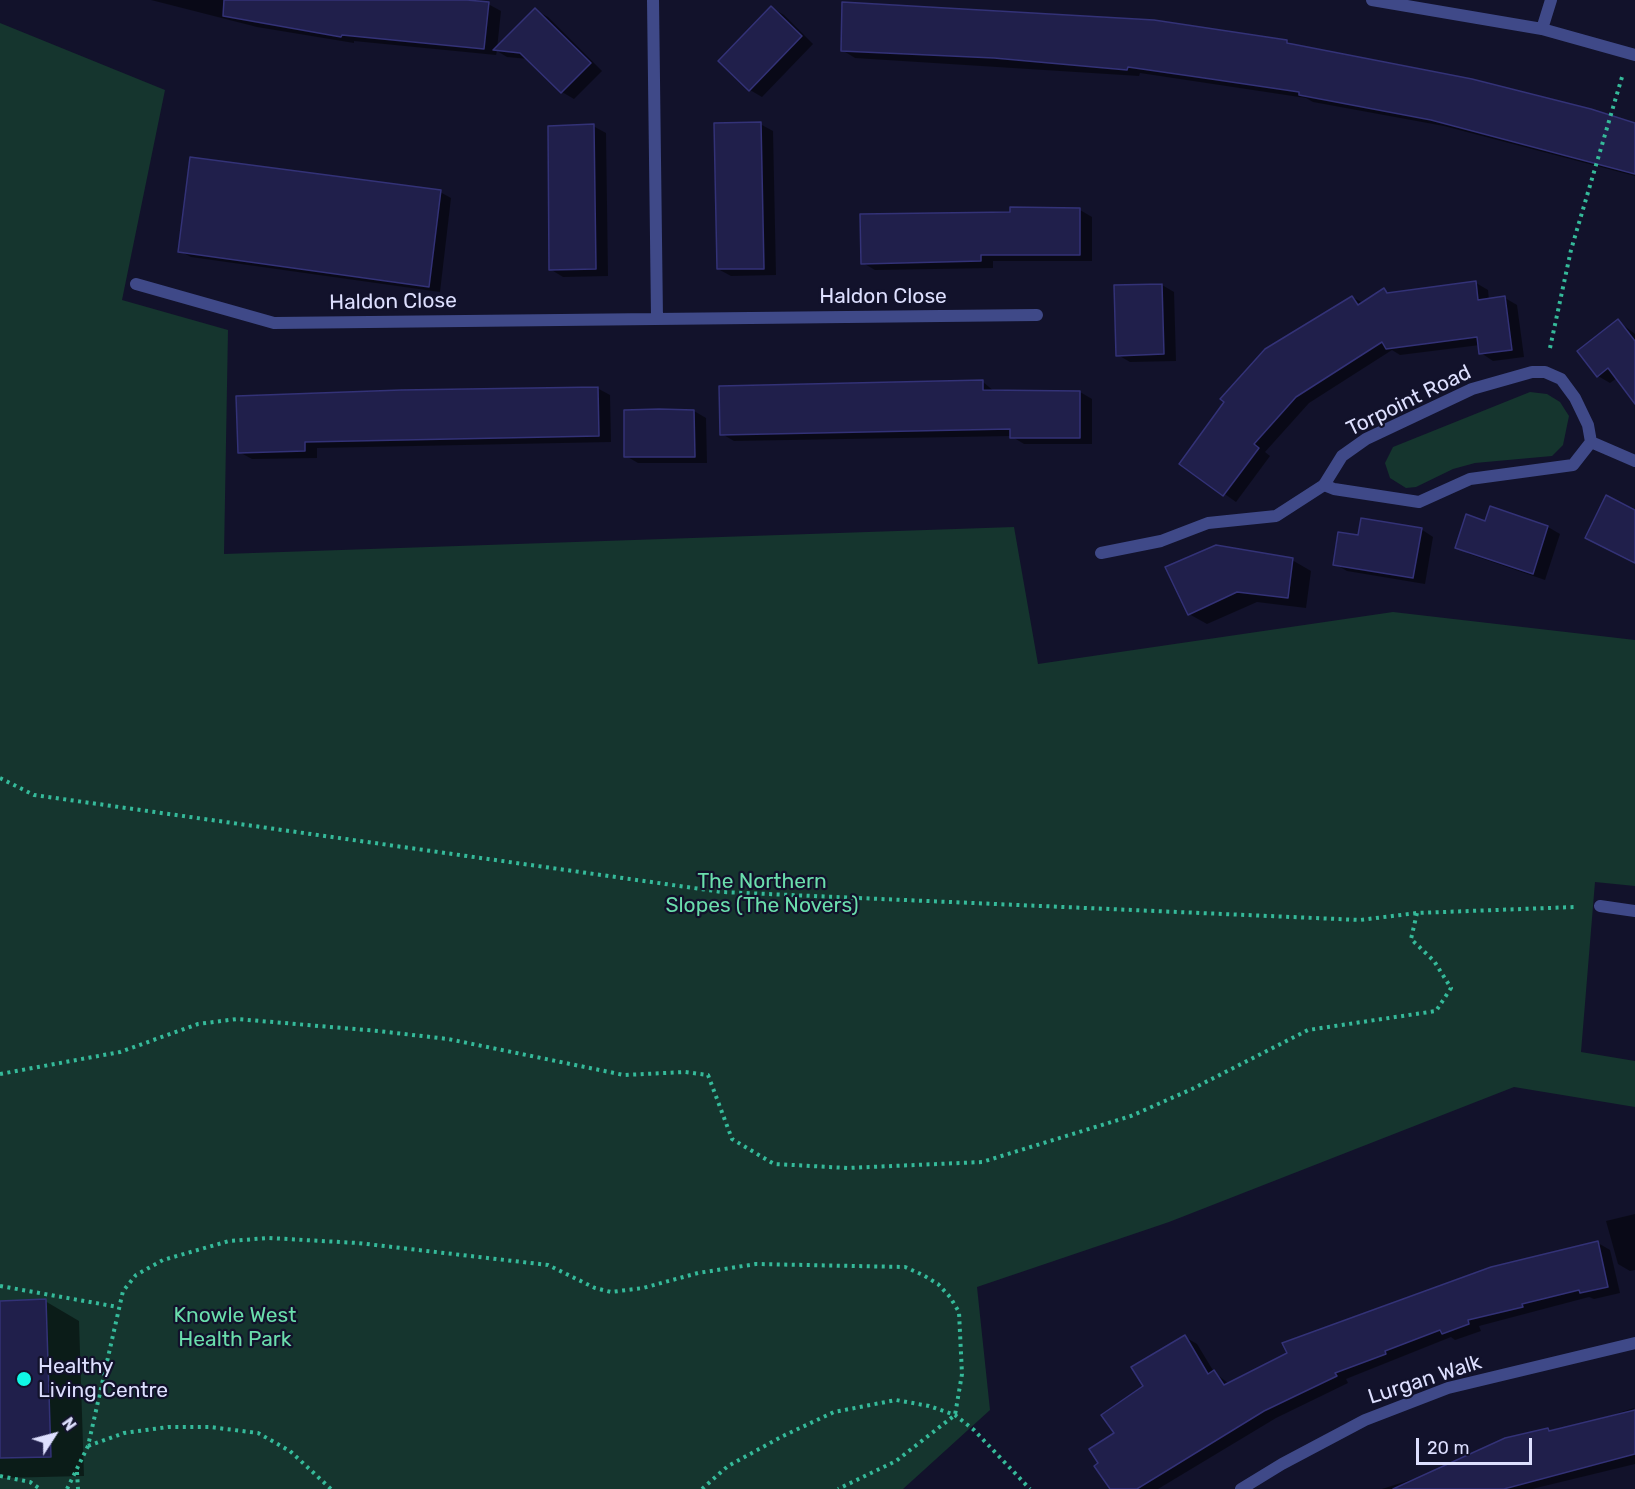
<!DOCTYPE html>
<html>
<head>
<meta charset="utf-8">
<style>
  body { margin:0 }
  #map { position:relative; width:1635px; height:1489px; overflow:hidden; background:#12122b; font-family:Rubik,sans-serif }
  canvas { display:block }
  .north { position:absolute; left:24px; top:1405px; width:60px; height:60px; -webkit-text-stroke:4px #12122b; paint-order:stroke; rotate:54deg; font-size:16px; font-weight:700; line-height:24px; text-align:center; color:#dddffe }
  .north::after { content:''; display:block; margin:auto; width:21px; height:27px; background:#dddffe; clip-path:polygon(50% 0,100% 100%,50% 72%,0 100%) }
  .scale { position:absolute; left:1416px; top:1438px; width:116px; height:27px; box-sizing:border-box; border:3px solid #dddffe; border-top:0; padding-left:8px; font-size:18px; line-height:21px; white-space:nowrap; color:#dddffe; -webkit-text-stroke:4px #12122b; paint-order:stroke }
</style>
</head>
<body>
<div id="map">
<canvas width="1635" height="1489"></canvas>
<div class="north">N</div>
<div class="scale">20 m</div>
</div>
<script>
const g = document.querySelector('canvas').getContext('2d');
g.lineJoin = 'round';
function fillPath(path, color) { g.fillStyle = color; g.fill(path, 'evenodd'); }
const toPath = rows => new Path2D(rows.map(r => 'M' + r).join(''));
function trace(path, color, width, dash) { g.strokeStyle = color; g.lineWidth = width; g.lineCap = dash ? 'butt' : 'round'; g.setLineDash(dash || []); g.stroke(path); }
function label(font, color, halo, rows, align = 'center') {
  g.font = font + ' Rubik,sans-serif'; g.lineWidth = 4.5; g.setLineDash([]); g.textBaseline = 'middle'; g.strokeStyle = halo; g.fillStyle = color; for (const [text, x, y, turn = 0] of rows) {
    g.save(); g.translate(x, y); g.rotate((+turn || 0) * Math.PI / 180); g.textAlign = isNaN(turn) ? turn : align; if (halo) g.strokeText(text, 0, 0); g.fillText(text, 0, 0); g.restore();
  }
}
fillPath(toPath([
  [0,23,165,90,122,300,228,330,224,554,1014,527,1038,664,1393,612,1635,640,1635,886,1595,882,1581,1052,1635,1061,1635,1107,1514,1087,1169,1222,977,1287,990,1410,903,1489,0,1489],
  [1530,392,1547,394,1560,402,1569,416,1563,445,1552,456,1475,463,1453,469,1416,487,1406,488,1390,478,1385,463,1393,447]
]), '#15352e');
fillPath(toPath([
  [151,0,453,0,488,4,501,11,497,49,535,10,548,17,602,71,574,99,562,92,528,59,507,57,497,51,496,55,354,41,354,43,257,27],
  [772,8,784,15,813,44,762,97,750,90],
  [1287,41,1294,45,1635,124,1635,176,1444,126,1313,102,1306,98,1140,73,1139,76,855,58,842,50],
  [760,124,773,131,776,275,731,276,718,269],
  [593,126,606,133,608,276,563,277,550,269],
  [440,192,451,198,440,292,191,257,180,251],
  [1080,210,1092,217,1092,261,993,261,993,268,875,270,863,263],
  [1476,283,1488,290,1489,300,1505,298,1517,305,1524,357,1493,361,1481,353,1480,345,1400,355,1392,350,1309,403,1265,452,1270,456,1236,502,1181,463,1352,297,1363,303,1384,290,1391,294],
  [1162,285,1174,292,1176,361,1130,362,1118,355],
  [1618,321,1635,334,1635,396,1617,378,1610,383,1598,376],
  [983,382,995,392,1080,392,1092,399,1092,444,1024,444,1011,436,734,441,722,434],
  [597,388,610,395,611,442,317,448,317,458,252,459,239,452],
  [625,411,694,411,706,418,707,463,638,463,626,456],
  [1491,508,1548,527,1560,534,1545,580,1469,554,1457,547,1486,522],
  [1421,529,1433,537,1425,584,1347,571,1335,564,1359,537],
  [1292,560,1311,571,1306,608,1257,602,1207,624,1189,614],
  [1635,1214,1635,1270,1630,1271,1618,1264,1606,1221],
  [1598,1243,1610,1250,1620,1293,1594,1299,1589,1297,1479,1326,1481,1331,1455,1340,1451,1337,1346,1379,1348,1383,1276,1418,1158,1489,1111,1489,1116,1433,1145,1387,1185,1337,1197,1344,1214,1372,1229,1384],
  [45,1301,79,1321,84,1476,0,1478,0,1302],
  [1634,1408,1635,1464,1532,1489,1382,1489]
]), '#0007');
const building = toPath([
  [224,0,467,0,489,2,484,49,342,35,341,37,223,16,224,0],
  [842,2,1154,20,1287,40,1287,43,1472,79,1591,109,1635,123,1635,174,1431,120,1299,95,1299,92,1211,79,1128,67,1127,70,994,58,841,51,842,2],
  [771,6,802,36,749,91,718,61,771,6],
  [535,8,591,63,561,93,520,53,493,50,535,8],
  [761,122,764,269,717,269,714,123,761,122],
  [594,124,596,269,549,270,548,126,594,124],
  [190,157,441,190,429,287,178,252,190,157],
  [1010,207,1080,208,1080,255,981,255,981,261,861,264,860,214,1010,212,1010,207],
  [1476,281,1478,300,1505,296,1512,350,1479,354,1477,337,1386,349,1382,342,1296,397,1254,444,1259,448,1223,496,1179,464,1224,402,1220,399,1265,349,1352,296,1358,305,1384,288,1387,293,1476,281],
  [1162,284,1164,354,1116,356,1114,285,1162,284],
  [1618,319,1635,341,1635,404,1608,368,1597,377,1577,351,1618,319],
  [983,380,983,390,1080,391,1080,438,1010,438,1010,429,720,435,719,386,983,380],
  [598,387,599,436,305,442,305,451,238,453,236,396,401,390,598,387],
  [659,409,694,410,695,457,624,457,624,410,659,409],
  [1606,495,1635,510,1635,563,1585,538,1606,495],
  [1490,506,1548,526,1533,574,1455,548,1466,514,1485,521,1490,506],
  [1361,518,1422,528,1413,578,1333,565,1338,532,1358,535,1361,518],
  [1216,545,1293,558,1288,598,1237,592,1188,615,1165,567,1216,545],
  [1598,1241,1608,1287,1580,1293,1579,1290,1522,1304,1523,1307,1468,1320,1469,1324,1442,1334,1440,1330,1385,1351,1386,1354,1335,1373,1337,1376,1264,1411,1137,1489,1110,1489,1094,1466,1098,1463,1089,1449,1114,1433,1101,1415,1143,1386,1131,1367,1185,1335,1208,1374,1214,1370,1224,1385,1287,1353,1282,1343,1491,1267,1598,1241],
  [46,1299,51,1457,0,1458,0,1301,46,1299],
  [1635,1410,1635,1454,1504,1489,1393,1489,1505,1438,1548,1428,1549,1431,1635,1410]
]);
fillPath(building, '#201f4b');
trace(building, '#333277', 1.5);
trace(toPath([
  [1550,348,1571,250,1622,77],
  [0,778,34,795,722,892,1360,920,1417,913,1574,907],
  [0,1074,120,1052,198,1024,237,1019,378,1031,448,1039,624,1075,685,1072,708,1075,732,1139,774,1164,848,1168,982,1162,1131,1116,1192,1089,1308,1030,1436,1011,1451,988,1434,961,1411,939,1417,913],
  [0,1286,118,1307],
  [88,1446,124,1433,168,1427,210,1427,258,1433,290,1451,331,1489],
  [77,1472,78,1489],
  [0,1476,30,1482,40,1489],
  [67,1489,88,1446,123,1291,136,1275,163,1260,229,1241,269,1238,358,1243,548,1265,595,1288,611,1292,643,1288,698,1273,756,1264,905,1267,923,1275,938,1284,950,1297,959,1312,962,1374,955,1415,896,1461,838,1489],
  [702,1489,728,1466,783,1436,834,1412,896,1400,929,1406,955,1415,974,1430,1030,1489]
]), '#35ba9a', 4, [3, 4.5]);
trace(toPath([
  [1101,553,1161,541,1208,523,1276,516,1324,485]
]), '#3f4988', 12);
trace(toPath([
  [653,0,657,318],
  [1372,0,1542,29,1635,55],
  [1542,29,1551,0],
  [136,284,274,323,1037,315],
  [1532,372,1545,372,1561,379,1575,398,1588,425,1591,442,1573,465,1470,479,1419,502,1334,489,1324,485,1342,456,1366,439,1472,389,1532,372],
  [1591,442,1635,461],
  [1600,906,1635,911],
  [1241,1489,1282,1464,1365,1420,1448,1388,1635,1343]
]), '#3f4988', 12);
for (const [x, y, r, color] of [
  [24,1379,8,"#10f7e5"]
]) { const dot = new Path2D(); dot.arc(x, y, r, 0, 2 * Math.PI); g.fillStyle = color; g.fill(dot); trace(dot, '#12122b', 2); }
label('21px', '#dddffe', '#12122b', [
  ["Haldon Close",883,297],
  ["Haldon Close",393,302,-1],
  ["Torpoint Road",1409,401,-26],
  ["Lurgan Walk",1425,1380,-18]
]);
label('21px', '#6addac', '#12122b', [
  ["The Northern",762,882],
  ["Slopes (The Novers)",762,906],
  ["Knowle West",235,1316],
  ["Health Park",235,1340]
]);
label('21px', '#dddffe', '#12122b', [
  ["Healthy",38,1367],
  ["Living Centre",38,1391]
], 'left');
</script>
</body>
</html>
